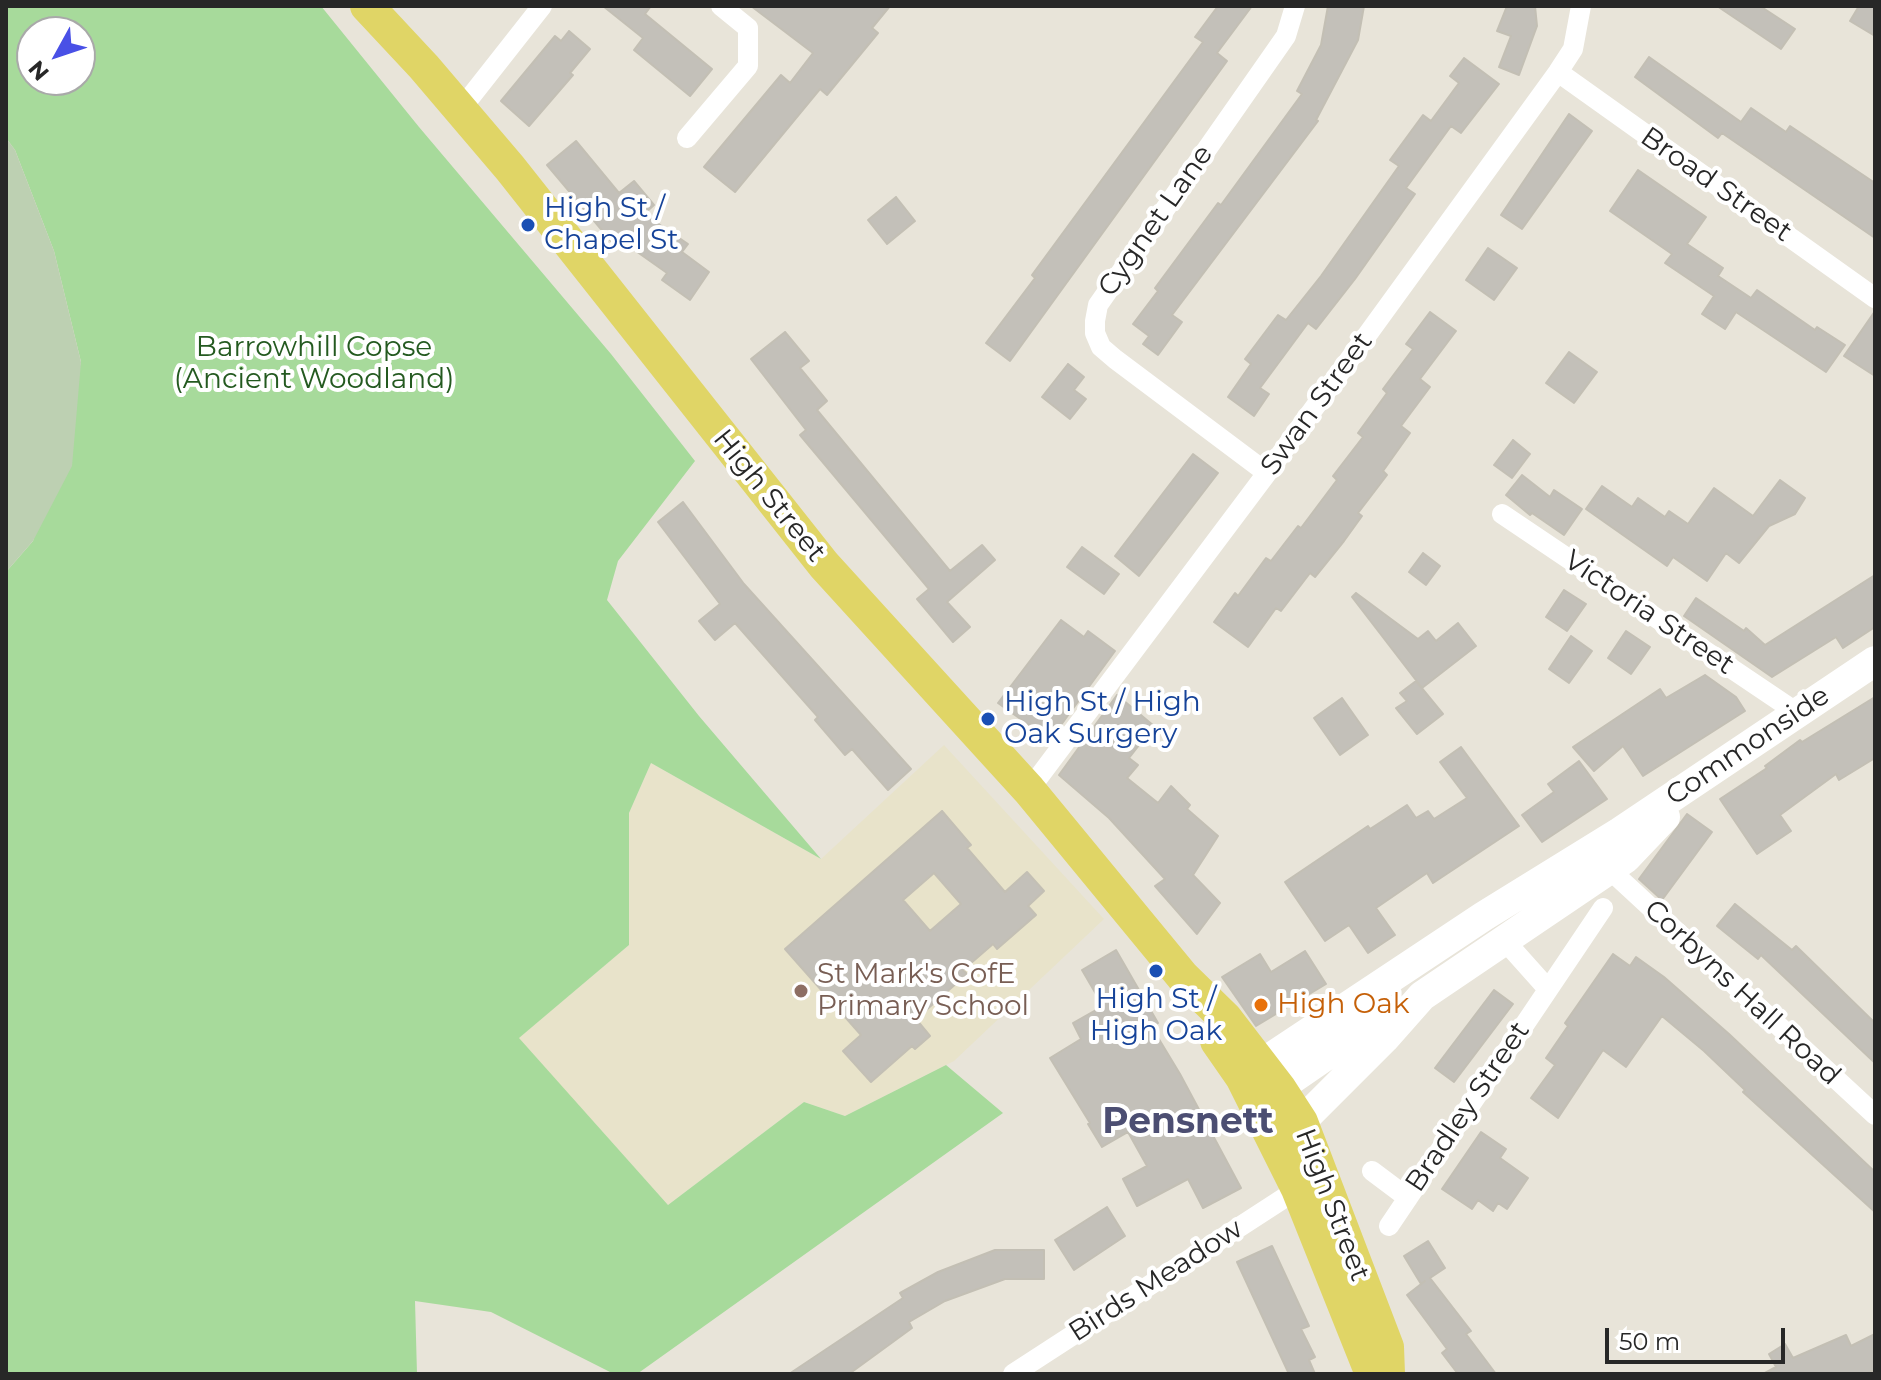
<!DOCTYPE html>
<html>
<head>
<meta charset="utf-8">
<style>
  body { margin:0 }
  #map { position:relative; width:1881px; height:1380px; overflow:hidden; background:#e8e4d9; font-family:Montserrat,sans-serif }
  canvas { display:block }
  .frame { position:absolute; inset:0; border:8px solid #272727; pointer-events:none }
  .north { position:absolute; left:16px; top:16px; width:80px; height:80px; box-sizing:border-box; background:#fff; border:2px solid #a9a9a9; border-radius:50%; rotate:230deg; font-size:22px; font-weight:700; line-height:32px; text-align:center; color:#272727 }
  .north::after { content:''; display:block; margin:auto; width:28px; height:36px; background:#4950e6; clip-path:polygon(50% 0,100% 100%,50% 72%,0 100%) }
  .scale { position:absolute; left:1605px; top:1328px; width:180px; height:36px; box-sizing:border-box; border:4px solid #272727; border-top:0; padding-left:10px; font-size:24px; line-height:28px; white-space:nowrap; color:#272727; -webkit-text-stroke:6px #fff; paint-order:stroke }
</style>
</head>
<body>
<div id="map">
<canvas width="1881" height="1380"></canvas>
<div class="frame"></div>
<div class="north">N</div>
<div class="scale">50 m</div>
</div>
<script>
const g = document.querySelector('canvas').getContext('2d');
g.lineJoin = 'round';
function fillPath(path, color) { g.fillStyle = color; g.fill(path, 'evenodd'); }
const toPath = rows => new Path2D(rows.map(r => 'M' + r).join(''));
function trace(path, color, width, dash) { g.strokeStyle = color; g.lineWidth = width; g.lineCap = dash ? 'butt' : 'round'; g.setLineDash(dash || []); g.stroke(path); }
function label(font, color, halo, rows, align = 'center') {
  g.font = font + ' Montserrat,sans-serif'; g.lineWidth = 8; g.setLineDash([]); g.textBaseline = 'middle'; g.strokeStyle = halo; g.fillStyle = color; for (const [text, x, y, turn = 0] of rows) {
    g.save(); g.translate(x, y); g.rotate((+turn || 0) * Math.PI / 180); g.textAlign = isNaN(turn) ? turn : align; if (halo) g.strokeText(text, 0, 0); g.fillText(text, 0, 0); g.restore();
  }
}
fillPath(toPath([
  [944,745,1104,919,954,1061,845,1116,804,1102,668,1205,518,1038,629,945,629,813,651,763,821,859]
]), '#e8e3ca');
fillPath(toPath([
  [6,6,321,6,419,127,611,354,695,461,618,561,607,600,699,716,821,859,651,763,629,813,629,945,519,1038,668,1205,804,1102,845,1116,946,1065,1003,1113,637,1374,614,1374,491,1312,415,1301,417,1374,6,1374,6,572,33,541,81,362,54,251,15,150,6,138],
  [32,32,80,32,80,80,32,80]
]), '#a7da9b');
fillPath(toPath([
  [6,138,15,150,54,251,81,362,72,466,33,541,6,572]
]), '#bdd0b2');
const building = toPath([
  [603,6,651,6,645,14,712,69,690,96,634,50,643,38,603,6],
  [751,6,890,6,872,28,878,33,827,95,820,89,735,192,704,167,781,75,790,83,813,53,751,6],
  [1218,6,1252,6,1217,53,1227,61,1010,361,986,343,1035,278,1032,275,1203,42,1195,37,1218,6],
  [1328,6,1364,6,1358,40,1316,120,1318,121,1172,315,1182,322,1158,355,1143,344,1149,336,1133,324,1158,291,1155,288,1218,203,1221,205,1302,94,1297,91,1321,45,1328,6],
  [1507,6,1535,6,1537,26,1519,75,1499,67,1511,36,1497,31,1507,6],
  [1717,6,1760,6,1795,29,1781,49,1717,6],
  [1859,6,1875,6,1875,36,1850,21,1859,6],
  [569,31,590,49,570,73,573,75,529,126,501,101,555,36,561,41,569,31],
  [1649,57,1741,122,1751,108,1786,132,1790,126,1875,183,1875,238,1722,133,1718,138,1635,77,1649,57],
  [1464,58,1499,84,1461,133,1451,126,1406,188,1415,194,1355,279,1316,329,1308,323,1260,388,1269,394,1254,416,1228,397,1251,364,1245,359,1278,315,1286,320,1321,276,1399,166,1390,160,1423,115,1431,121,1459,83,1450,76,1464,58],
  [1569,114,1592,131,1522,229,1501,215,1569,114],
  [576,141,619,193,634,181,654,205,644,214,688,244,682,252,709,272,690,300,662,280,667,273,616,237,611,241,547,165,576,141],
  [1638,170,1706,217,1687,244,1723,268,1718,276,1751,298,1757,290,1815,330,1817,327,1845,345,1826,372,1736,312,1725,329,1702,314,1714,296,1665,263,1672,254,1610,211,1638,170],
  [896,197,915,221,887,244,868,220,896,197],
  [1488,248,1517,268,1494,300,1466,280,1488,248],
  [1875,311,1875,376,1844,356,1875,311],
  [1430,312,1456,331,1420,379,1430,387,1401,426,1410,433,1383,471,1387,475,1358,513,1362,516,1344,541,1315,577,1310,573,1281,611,1276,608,1248,647,1214,622,1235,593,1238,596,1266,558,1271,561,1298,526,1301,528,1337,480,1333,476,1363,437,1358,433,1387,393,1383,389,1413,349,1406,344,1430,312],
  [785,332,809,361,800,368,827,401,817,410,950,571,982,545,995,560,947,602,970,627,953,642,917,599,929,589,800,435,806,430,751,359,785,332],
  [1569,352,1597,372,1574,403,1546,383,1569,352],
  [1068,364,1084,377,1074,390,1086,399,1070,419,1042,397,1068,364],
  [1513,440,1530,454,1512,478,1494,465,1513,440],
  [1193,454,1218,473,1139,576,1115,556,1193,454],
  [1522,475,1550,497,1554,490,1582,509,1564,535,1532,513,1530,515,1506,495,1522,475],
  [1780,480,1805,498,1795,514,1769,526,1739,563,1726,553,1707,581,1673,557,1667,566,1586,509,1602,486,1632,507,1638,498,1665,517,1669,511,1688,524,1714,488,1753,516,1780,480],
  [683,502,744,584,911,769,888,790,852,749,845,755,815,720,818,717,735,623,715,640,699,621,720,604,658,522,683,502],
  [1082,547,1119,574,1104,594,1067,567,1082,547],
  [1423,553,1440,566,1426,585,1409,572,1423,553],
  [1875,575,1875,627,1843,648,1836,637,1772,677,1684,616,1696,598,1744,631,1746,628,1765,645,1875,575],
  [1564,590,1586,604,1567,631,1546,617,1564,590],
  [1356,593,1418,639,1428,631,1436,641,1458,623,1476,646,1422,688,1352,597,1356,593],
  [1061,620,1084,637,1088,631,1115,651,1050,740,998,703,1061,620],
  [1626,631,1650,647,1631,674,1608,658,1626,631],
  [1571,636,1592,651,1569,683,1549,669,1571,636],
  [1705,675,1736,697,1745,711,1643,776,1623,746,1594,771,1573,747,1660,689,1666,698,1705,675],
  [1416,681,1443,714,1417,734,1396,708,1407,701,1400,693,1416,681],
  [1117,695,1154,726,1129,758,1138,765,1127,778,1158,803,1171,786,1190,805,1187,809,1218,836,1193,875,1220,903,1197,934,1155,886,1165,879,1109,818,1059,775,1117,695],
  [1875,697,1875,758,1839,780,1836,774,1780,815,1791,831,1757,854,1720,799,1767,768,1765,766,1800,740,1802,742,1875,697],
  [1342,698,1368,735,1340,755,1314,718,1342,698],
  [1461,747,1519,826,1433,883,1427,873,1376,908,1395,935,1368,953,1349,925,1325,941,1285,882,1368,826,1370,829,1407,805,1416,818,1428,811,1434,819,1467,798,1440,762,1461,747],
  [1579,761,1607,799,1542,842,1522,815,1554,792,1548,784,1579,761],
  [942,811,971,845,967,848,1005,892,1027,872,1044,891,1028,906,1036,915,997,949,993,944,963,970,967,974,916,1019,930,1036,915,1049,912,1046,871,1082,843,1051,861,1035,785,949,942,811],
  [934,873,961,904,930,931,903,900,934,873],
  [1687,814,1712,832,1662,900,1639,879,1687,814],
  [1735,904,1792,950,1796,946,1875,1023,1875,1063,1761,955,1758,959,1717,926,1735,904],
  [1116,950,1158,1023,1151,1026,1180,1074,1241,1188,1203,1208,1188,1179,1137,1206,1123,1179,1147,1166,1128,1132,1102,1147,1088,1124,1090,1123,1050,1058,1081,1039,1073,1023,1103,1006,1082,970,1116,950],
  [1305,951,1326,984,1256,1026,1222,977,1260,954,1271,972,1305,951],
  [1613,954,1630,966,1636,957,1664,977,1729,1034,1875,1172,1875,1212,1743,1092,1745,1090,1704,1051,1662,1016,1626,1067,1603,1050,1558,1118,1531,1098,1555,1065,1546,1058,1568,1026,1565,1023,1613,954],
  [1494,990,1513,1004,1454,1082,1435,1068,1494,990],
  [1481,1132,1506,1149,1500,1158,1528,1178,1507,1209,1498,1203,1493,1211,1478,1200,1472,1209,1442,1189,1481,1132],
  [1107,1207,1125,1236,1074,1270,1055,1240,1107,1207],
  [1428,1241,1445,1268,1430,1278,1471,1331,1466,1334,1496,1374,1458,1374,1442,1353,1447,1349,1407,1295,1425,1281,1421,1284,1404,1256,1428,1241],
  [1272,1246,1309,1326,1301,1329,1315,1357,1309,1360,1315,1374,1289,1374,1237,1262,1272,1246],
  [995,1250,1044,1250,1044,1279,1005,1279,945,1301,909,1322,912,1328,849,1374,789,1374,903,1298,900,1293,938,1272,995,1250],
  [1875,1334,1875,1370,1866,1374,1763,1374,1776,1367,1769,1354,1785,1344,1793,1358,1846,1335,1851,1346,1875,1334]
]);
fillPath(building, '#c3c0b9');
trace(building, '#c3bfb4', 2);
trace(toPath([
  [1558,72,1875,298],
  [461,109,542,6],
  [687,138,748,66,748,28,721,6],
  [1267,473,1115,359,1101,347,1095,333,1095,321,1098,305,1286,36,1295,6],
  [1502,514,1796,712],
  [1029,790,1267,473,1558,72,1573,49,1581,6],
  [1609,869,1875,1115],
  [1505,941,1547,988],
  [1372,1171,1408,1198],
  [1389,1226,1603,908],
  [1013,1374,1298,1189]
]), '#fff', 20);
trace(toPath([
  [1243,1076,1484,916,1620,832,1875,661],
  [1256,1089,1279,1088,1391,1011],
  [1301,1122,1384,1039,1422,996,1626,858,1665,817]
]), '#fff', 30);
trace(toPath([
  [367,6,424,67,510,168,824,565,1029,790,1183,977,1226,1019,1279,1088,1301,1122,1387,1347,1388,1374],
  [1217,1041,1242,1077,1298,1189,1372,1374]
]), '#e0d566', 34);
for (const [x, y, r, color] of [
  [528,225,8,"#1a4fb4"],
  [988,719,8,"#1a4fb4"],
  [1156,971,8,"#1a4fb4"],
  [801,991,8,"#8d6e63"],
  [1261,1005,8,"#e8710a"]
]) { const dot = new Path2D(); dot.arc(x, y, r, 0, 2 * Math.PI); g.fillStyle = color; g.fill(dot); trace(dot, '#fff', 3); }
label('28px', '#272727', '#fff', [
  ["Broad Street",1716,185,35],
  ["Cygnet Lane",1156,221,-55],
  ["Swan Street",1317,404,-54],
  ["High Street",769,496,51],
  ["Victoria Street",1649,613,34],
  ["Commonside",1748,746,-34],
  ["Corbyns Hall Road",1742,993,43],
  ["Bradley Street",1468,1107,-56],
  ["High Street",1332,1205,69],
  ["Birds Meadow",1156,1281,-33]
]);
label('28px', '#164399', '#fff', [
  ["High St /",544,209],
  ["Chapel St",544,241],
  ["High St / High",1004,703],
  ["Oak Surgery",1004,735],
  ["High St /",1156,1000,"center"],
  ["High Oak",1156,1032,"center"]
], 'left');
label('28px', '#245a20', '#fff', [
  ["Barrowhill Copse",314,348],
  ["(Ancient Woodland)",314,380]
]);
label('28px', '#785e54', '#fff', [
  ["St Mark's CofE",817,975],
  ["Primary School",817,1007]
], 'left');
label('28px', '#c56008', '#fff', [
  ["High Oak",1277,1005]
], 'left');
label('bold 36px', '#4c4e72', '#fff', [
  ["Pensnett",1188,1122]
]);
</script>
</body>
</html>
